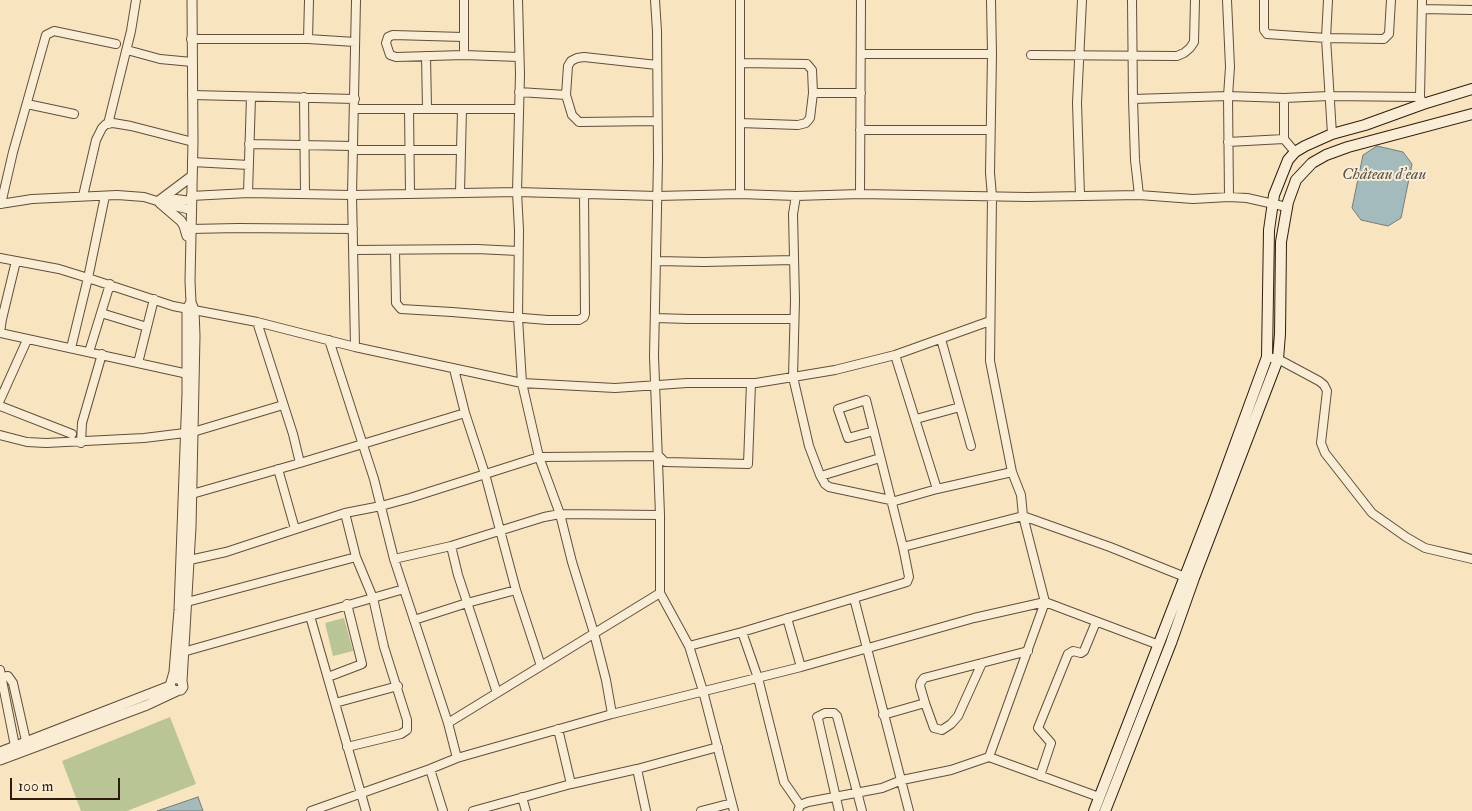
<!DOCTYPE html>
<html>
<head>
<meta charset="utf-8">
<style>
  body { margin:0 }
  #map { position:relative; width:1472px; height:811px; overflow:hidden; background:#f8e4be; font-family:"IM FELL Double Pica",serif }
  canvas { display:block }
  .scale { position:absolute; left:10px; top:778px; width:110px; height:22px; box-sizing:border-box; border:2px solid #2e1d0f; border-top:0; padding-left:6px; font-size:15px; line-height:18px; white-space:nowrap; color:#2e1d0f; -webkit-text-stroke:4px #faedd5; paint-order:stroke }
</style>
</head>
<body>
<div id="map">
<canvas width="1472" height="811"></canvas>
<div class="scale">100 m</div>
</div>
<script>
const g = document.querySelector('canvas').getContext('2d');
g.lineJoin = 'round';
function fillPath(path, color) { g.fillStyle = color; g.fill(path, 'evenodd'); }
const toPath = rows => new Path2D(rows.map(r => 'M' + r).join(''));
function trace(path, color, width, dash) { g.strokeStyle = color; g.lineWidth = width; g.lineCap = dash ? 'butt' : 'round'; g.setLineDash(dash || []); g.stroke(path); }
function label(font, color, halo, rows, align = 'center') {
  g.font = font + ' "IM FELL Double Pica",serif'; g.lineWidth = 4; g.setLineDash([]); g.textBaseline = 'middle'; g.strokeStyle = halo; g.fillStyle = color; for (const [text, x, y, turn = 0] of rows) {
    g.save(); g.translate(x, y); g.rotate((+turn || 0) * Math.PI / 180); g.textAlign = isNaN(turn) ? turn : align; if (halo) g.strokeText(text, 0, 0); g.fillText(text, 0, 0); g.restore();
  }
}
fillPath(toPath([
  [344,618,353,651,333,656,325,623],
  [170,717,196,784,127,811,81,811,62,761]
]), '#b9c595');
const water = toPath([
  [1377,146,1403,152,1412,164,1401,218,1388,226,1361,220,1352,208,1363,155,1377,146],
  [198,797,203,811,157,811,198,797]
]);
fillPath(water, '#a4bbbd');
trace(water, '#757c77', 1);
const minor = toPath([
  [464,0,464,55],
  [740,0,740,194],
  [991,0,992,54,990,173,992,196,990,361,1012,472,1021,495,1023,516,1110,547,1185,577],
  [1132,0,1133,99,1135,160,1139,195],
  [1227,0,1230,67,1228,96,1229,197],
  [1264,0,1264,30,1267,34,1326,38,1384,39,1389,34,1391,0],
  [1328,0,1326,38,1332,134],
  [1422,9,1472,10],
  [463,37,393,35,388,37,386,43,390,55,396,57,464,55,519,57],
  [191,39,308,39,355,42],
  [308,39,309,0],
  [127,50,160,59,192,62],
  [861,54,992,54],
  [1031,55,1177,56,1184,53,1190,48,1194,42,1195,0],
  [426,56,427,108],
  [519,92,566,95,572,115,579,122,657,121],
  [813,93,861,93],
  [192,95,355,99],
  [566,95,568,66,571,61,577,58,584,57,657,65],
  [304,97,305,193],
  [1284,98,1284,139,1295,152],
  [1133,99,1228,96,1284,98,1329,96,1420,97],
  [1422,102,1420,97,1422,0],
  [27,104,74,114],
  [355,109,519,109],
  [409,109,410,194],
  [740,123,798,125,806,123,810,118,813,93,812,70,807,64,741,63],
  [108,124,131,31,136,0],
  [860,130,990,130],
  [1228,142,1284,139],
  [249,144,353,146],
  [353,150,461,150],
  [192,162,249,165],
  [460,192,462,109],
  [248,193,251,97],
  [860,194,861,0],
  [83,196,96,140,102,128,106,124,113,123,131,126,193,142],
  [105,196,88,278,173,306,257,322,355,347,522,383,518,318,519,230,517,192,520,74,518,0],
  [191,196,248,193,352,195,517,192,657,196,740,194,796,196,860,194,1027,197,1139,195,1193,199,1229,197,1247,198,1287,207],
  [1080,196,1077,103,1082,0],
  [161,203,191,210],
  [0,204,32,199,117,195,144,197,157,201,176,199,191,201],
  [1,204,13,152,46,35,54,31,116,44],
  [190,229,238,228,353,229],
  [354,250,477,249,518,251],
  [395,250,396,303,401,309,452,312,547,320,579,320,584,317,585,314,584,194],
  [0,258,59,269,88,278,71,348],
  [16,261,2,319,0,333,188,374],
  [657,261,704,262,793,260],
  [101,313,147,327],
  [655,318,688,319,794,319],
  [941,339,971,446],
  [329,340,374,479,394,559,448,723,457,758],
  [355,347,352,195,356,0],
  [89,352,110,284],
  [895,355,990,321],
  [1267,357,1278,359,1319,381,1324,385,1327,391,1321,443,1325,453,1372,513,1406,537,1425,548,1472,559],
  [138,363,154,299],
  [454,369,465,413,485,474,516,590],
  [0,400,27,340],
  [0,406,72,434],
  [916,419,960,407],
  [0,435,27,442,46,443,144,438,193,432,283,405],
  [81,443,82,423,102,354],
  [300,463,465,413],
  [278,469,295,529],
  [821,476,880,458],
  [937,489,895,355,835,370,793,377,809,446,820,475,825,484,829,487,895,501,937,489,1012,472],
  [192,494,300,463,293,434,257,322],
  [345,513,356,557,373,598,384,647,407,720,407,730,401,734,347,747],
  [451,546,458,575,497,693],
  [394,559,451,546,544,517,560,514,660,515],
  [185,561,226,552,345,513,381,506,410,498,539,457,659,456,665,462,748,464,751,383],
  [660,593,689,646,703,691,734,811],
  [854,598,909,811],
  [187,602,356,557],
  [787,618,801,667],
  [414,620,467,603,516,590,541,666],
  [742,632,758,678,784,782,800,805],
  [689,646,742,632,907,582,909,577,903,547,866,400,838,409,848,438,874,431],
  [183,652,310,616],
  [0,670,15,746],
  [1,677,8,676,13,683,26,741],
  [328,677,362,664,347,604],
  [335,703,398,686],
  [925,703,934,728,942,730,951,724,958,716,982,663],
  [612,714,801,667,974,618,1045,602,1159,645],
  [883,715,925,703,920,686,921,682,924,678,1028,651],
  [448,723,660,593,660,515,654,356,658,160,657,31,655,0],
  [558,729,571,784],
  [989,757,1099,797],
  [430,769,443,811],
  [1040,776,1051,743,1038,728,1068,654,1073,651,1081,653,1084,651,1096,622],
  [522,797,526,811],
  [311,811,430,769,457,758,612,714,606,680,594,633,572,562,560,514,539,457,522,383,615,388,687,383,756,383,793,377,795,300,793,214,796,196],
  [366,811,310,616,404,589],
  [473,811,571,784,637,769],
  [646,811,637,769,718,747],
  [701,811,732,803],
  [798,811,800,805,808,802,882,788,902,780,951,770,989,757,1045,602,1023,516,903,547],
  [839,811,818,719,817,717,825,713,834,713,837,716,862,811]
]);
const tertiary = toPath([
  [160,200,192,176],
  [160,203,181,221,184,226,187,236],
  [173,679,176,678,182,681,183,687,181,690,174,691,170,686,174,672,179,610,187,394,187,309,191,302],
  [182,681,191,527,195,336,194,310,191,302,190,281,193,142,192,0],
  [0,752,170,686],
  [0,760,147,705,177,691]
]);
const secondary = toPath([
  [1094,811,1215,499,1267,357,1269,230,1274,195,1288,160,1295,152,1305,146,1332,134,1365,125,1423,104,1472,89],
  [1105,811,1171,643,1194,578,1278,359,1280,334,1281,242,1288,202,1296,180,1312,163,1326,155,1348,147,1472,114]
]);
trace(minor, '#604f3b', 10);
trace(tertiary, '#604f3b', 11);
trace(secondary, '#2e1d0f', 12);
trace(minor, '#faedd5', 8);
trace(tertiary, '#faedd5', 9);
trace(secondary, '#faedd5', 10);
label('italic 16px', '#57544c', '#faedd5', [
  ["Château d'eau",1384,176]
]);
</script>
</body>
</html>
